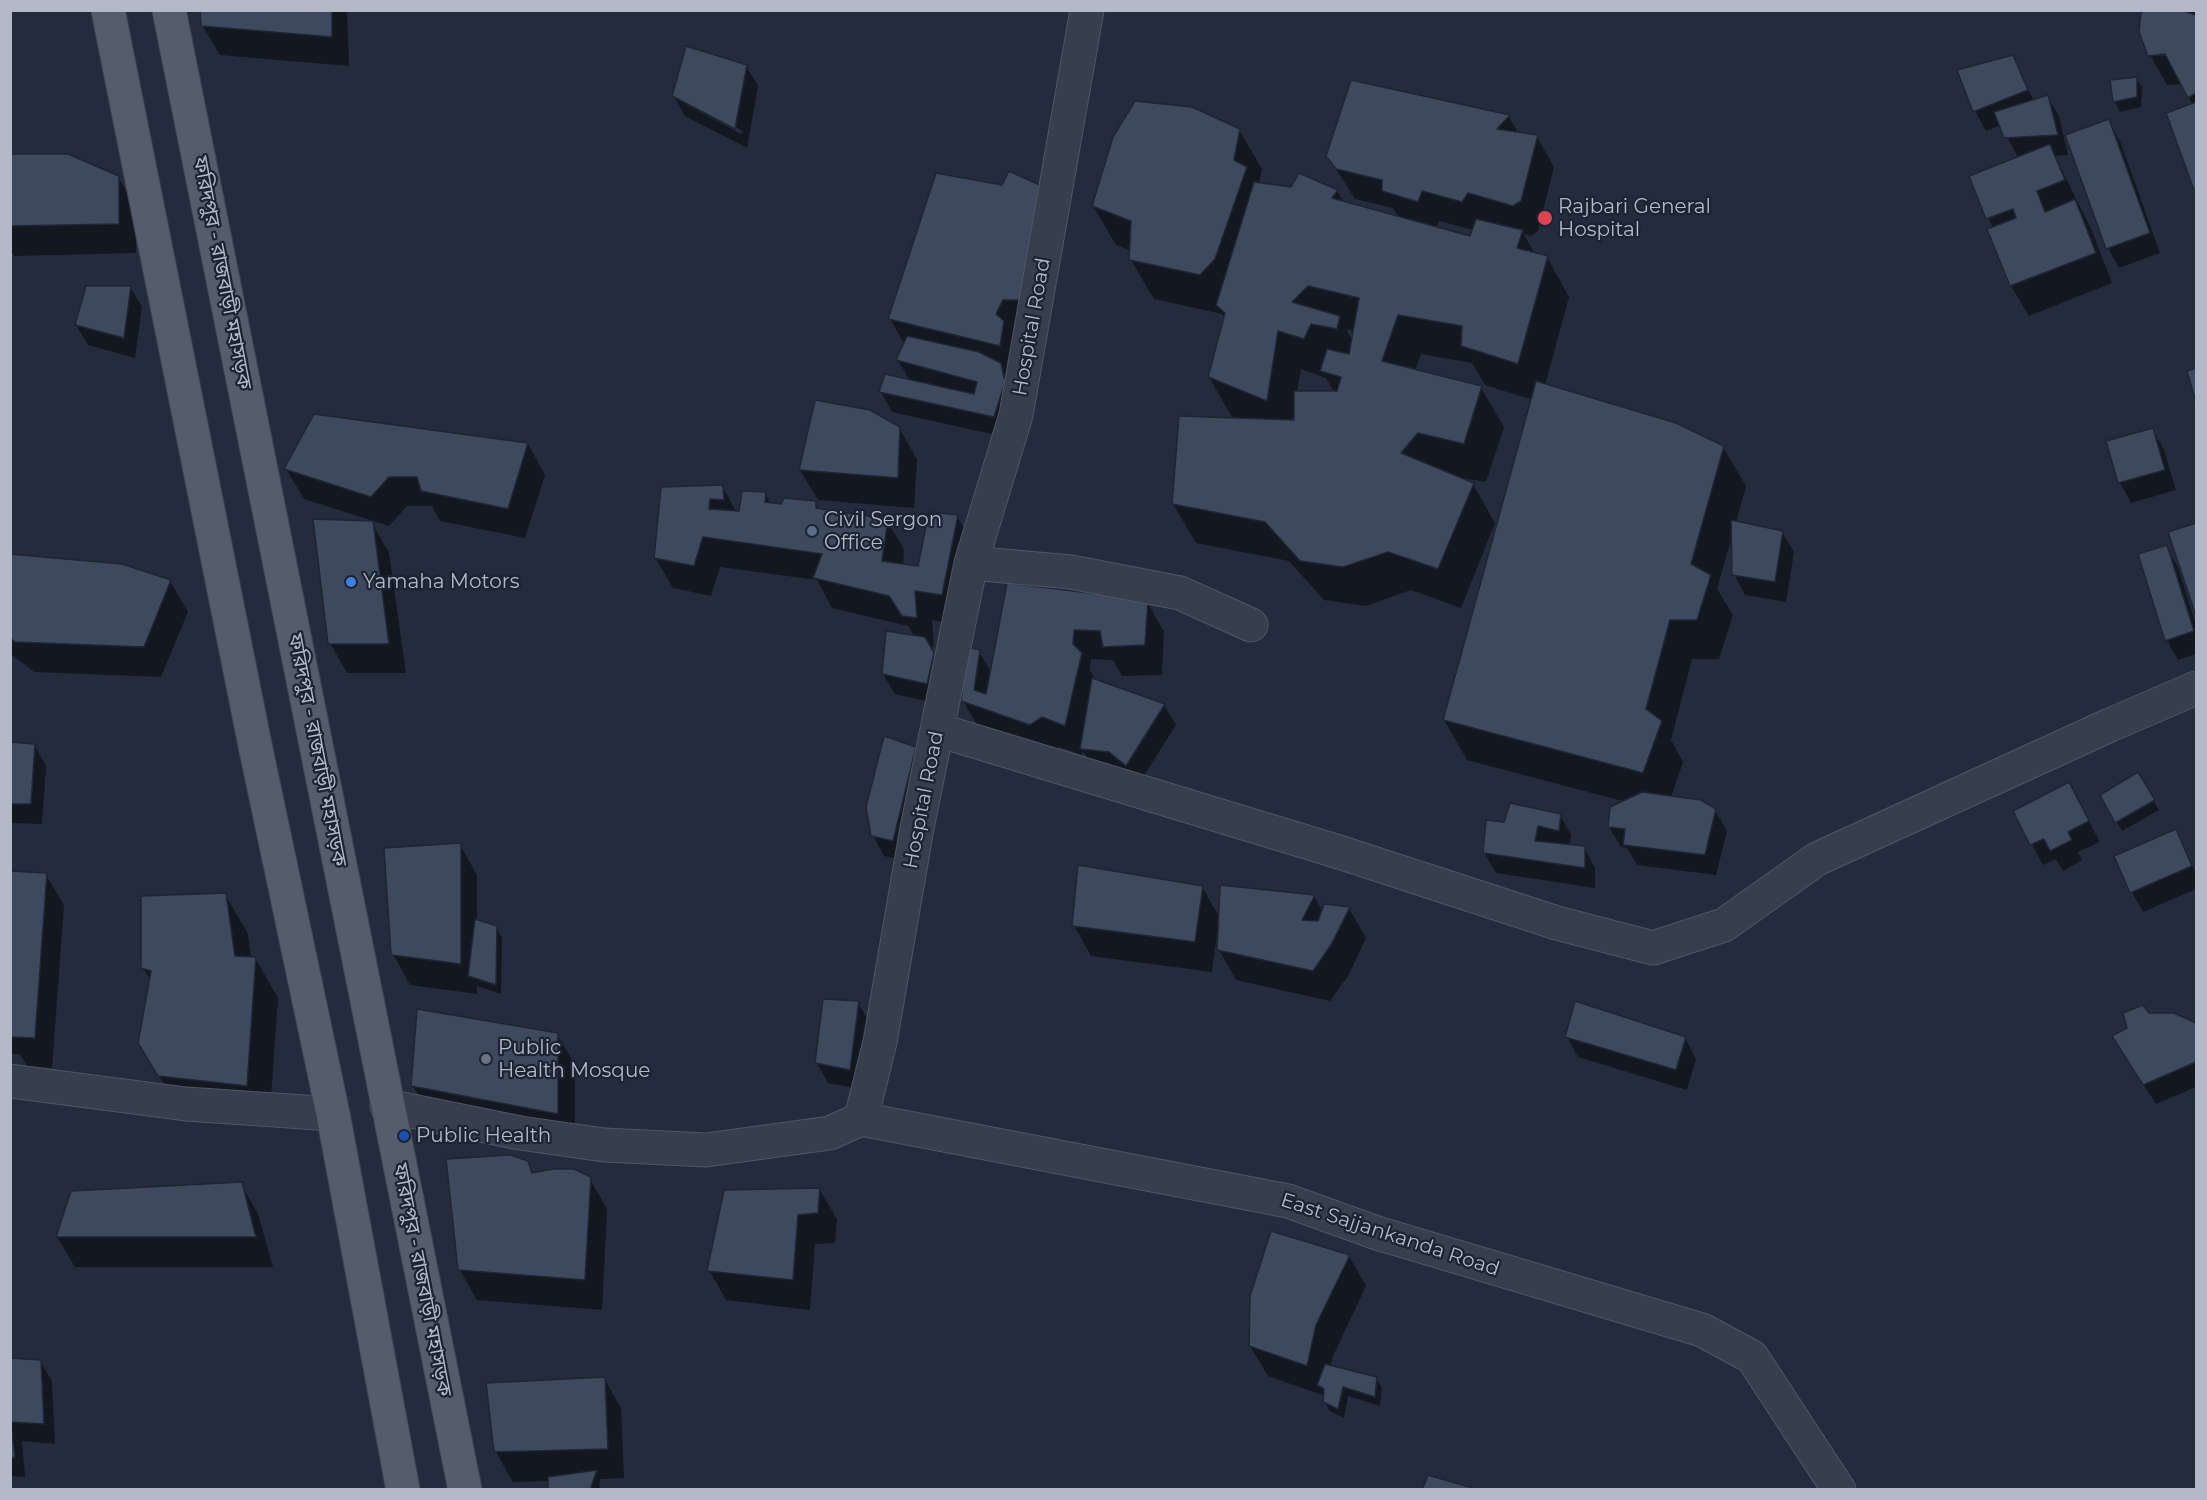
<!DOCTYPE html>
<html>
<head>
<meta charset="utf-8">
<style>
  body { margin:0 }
  #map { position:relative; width:2207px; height:1500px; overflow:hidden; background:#232b3d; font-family:Montserrat,sans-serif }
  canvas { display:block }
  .frame { position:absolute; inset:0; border:12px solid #b3b9c9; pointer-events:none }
</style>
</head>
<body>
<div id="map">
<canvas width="2207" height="1500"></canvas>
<div class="frame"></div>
</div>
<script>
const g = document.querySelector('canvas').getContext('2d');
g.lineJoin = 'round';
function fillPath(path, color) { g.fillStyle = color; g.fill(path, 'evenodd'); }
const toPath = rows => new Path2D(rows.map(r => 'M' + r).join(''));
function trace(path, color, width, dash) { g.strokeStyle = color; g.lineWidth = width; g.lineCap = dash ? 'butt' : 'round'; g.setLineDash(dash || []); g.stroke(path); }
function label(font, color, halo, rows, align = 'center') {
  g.font = font + ' Montserrat,"Noto Sans Bengali",sans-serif'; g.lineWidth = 4.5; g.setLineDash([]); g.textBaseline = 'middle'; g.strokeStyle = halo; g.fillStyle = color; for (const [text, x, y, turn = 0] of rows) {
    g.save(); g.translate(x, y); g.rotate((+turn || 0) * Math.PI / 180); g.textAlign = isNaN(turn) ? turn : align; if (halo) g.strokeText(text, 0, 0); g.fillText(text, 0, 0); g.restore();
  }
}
fillPath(toPath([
  [201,10,347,10,349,66,220,55,202,25],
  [2186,10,2196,10,2196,190,2168,114,2193,105,2182,84,2167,85,2150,55,2189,16],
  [2173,52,2173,55,2156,56,2156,53],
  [2012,57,2034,101,2047,96,2059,116,2068,155,2055,156,2092,231,2112,283,2029,316,2011,286,1989,229,1993,228,1971,176,2018,158,2001,125,1986,131,1975,111],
  [746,66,758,86,747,148,685,116,674,96],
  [687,102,743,131,741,134,687,105],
  [2136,78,2142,88,2141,107,2120,112,2115,102,2112,82],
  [1509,117,1519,134,1537,137,1554,167,1538,231,1531,236,1523,233,1535,254,1547,257,1569,297,1545,385,1723,447,1746,486,1736,522,1782,532,1794,552,1786,602,1745,595,1734,574,1732,536,1717,589,1733,615,1719,659,1692,659,1671,740,1683,762,1671,797,1715,810,1727,831,1716,875,1637,865,1627,848,1621,847,1609,827,1626,802,1467,760,1444,720,1533,400,1485,385,1472,363,1421,354,1415,371,1481,388,1504,427,1486,482,1456,477,1473,484,1495,523,1461,608,1411,590,1366,606,1324,600,1289,561,1196,543,1173,504,1239,419,1232,417,1209,377,1225,318,1222,314,1154,299,1131,260,1131,251,1116,245,1093,206,1239,130,1262,169,1259,184,1292,189,1299,174,1337,191,1344,203,1399,218,1393,208,1355,199,1328,156],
  [1439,221,1474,230,1471,238,1436,229],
  [1346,329,1355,331,1353,341],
  [1301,369,1326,378,1334,392,1297,392],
  [1294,412,1296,412,1296,421,1292,421],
  [2108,121,2120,141,2160,253,2119,268,2108,248],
  [10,155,118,177,136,208,136,253,14,256,10,251],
  [1003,186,1043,188,1066,228,1043,339,1005,437,892,412,881,392,910,381,898,360,905,345,890,319],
  [130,287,142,307,135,358,88,345,76,325],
  [816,402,899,428,917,459,914,508,818,500,800,470],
  [2153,430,2164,450,2176,490,2131,503,2120,483,2108,442],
  [528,444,545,475,525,538,440,521,432,506,407,506,389,526,304,499,286,469],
  [722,486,737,513,765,493,771,504,815,502,819,510,887,520,904,550,903,565,919,567,957,516,974,547,959,625,932,620,934,647,929,647,945,675,938,704,895,694,883,674,915,637,908,626,832,608,817,580,720,567,711,596,673,588,655,557],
  [372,523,389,553,406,673,347,673,330,643],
  [2196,524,2196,612,2170,533],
  [2166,547,2178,567,2196,625,2196,654,2178,660,2167,640],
  [10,555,170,581,188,612,161,677,34,672,10,653],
  [1008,585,1147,602,1164,632,1162,675,1122,676,1113,660,1091,659,1090,670,1096,681,1164,705,1176,725,1138,785,1094,769,1083,751,1082,755,1060,747,1048,754,981,731,963,701,979,652,992,673],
  [10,744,35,746,46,766,42,824,10,823],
  [915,748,927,768,904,860,884,856,873,835],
  [2138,774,2159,810,2122,831,2102,795],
  [2069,784,2100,842,2078,852,2082,860,2063,871,2056,859,2043,865,2015,812],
  [1560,815,1571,835,1570,846,1584,847,1595,868,1595,888,1496,873,1484,852,1505,824],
  [2175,831,2196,873,2196,889,2143,912,2132,892],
  [460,845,477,875,477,921,496,928,502,938,501,994,477,986,477,994,410,985,393,954],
  [10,872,46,875,64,905,52,1068,27,1066,20,1054,10,1054],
  [1202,887,1220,918,1314,896,1323,912,1349,908,1366,938,1348,976,1330,1001,1236,980,1219,950,1219,934,1217,934,1212,972,1091,956,1074,925],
  [225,894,248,934,251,958,255,958,278,998,269,1125,183,1115,139,1043,151,981,143,968],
  [858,1003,870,1023,861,1089,828,1083,817,1063],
  [2148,1014,2173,1015,2196,1025,2196,1087,2156,1104,2126,1057],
  [557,1034,575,1065,575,1143,430,1116,413,1086],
  [1567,1036,1685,1038,1696,1059,1687,1090,1578,1057],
  [527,1162,534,1174,590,1179,607,1209,602,1310,477,1300,460,1270],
  [241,1184,258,1214,273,1267,75,1267,57,1237],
  [819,1189,837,1219,835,1243,815,1244,810,1310,726,1300,709,1270],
  [1349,1256,1366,1286,1333,1356,1330,1367,1376,1378,1382,1388,1380,1406,1348,1396,1344,1418,1330,1411,1324,1401,1325,1396,1268,1376,1250,1346],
  [10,1359,40,1361,52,1381,55,1444,22,1441,25,1477,10,1476],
  [604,1378,621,1408,624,1478,600,1479,599,1490,550,1490,549,1481,513,1482,496,1452]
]), '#0007');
const building = toPath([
  [200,10,332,10,332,37,201,26,200,10],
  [2150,10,2181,10,2196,15,2196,93,2188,98,2165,54,2148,56,2139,32,2141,12,2150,10],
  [686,46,747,65,735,129,672,96,686,46],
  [2013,55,2028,90,1973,112,1957,70,2013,55],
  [2137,77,2137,97,2113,102,2110,80,2137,77],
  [1351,80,1510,115,1497,129,1538,135,1521,201,1513,206,1468,193,1462,202,1422,191,1418,202,1382,191,1382,180,1336,169,1326,156,1351,80],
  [2048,95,2058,135,2004,138,1994,112,2048,95],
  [1135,101,1192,107,1240,129,1234,160,1247,167,1215,259,1200,275,1129,260,1131,221,1092,206,1113,137,1135,101],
  [2196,102,2196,189,2194,190,2166,113,2196,102],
  [2109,119,2150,233,2106,249,2065,135,2109,119],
  [2050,144,2065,180,2037,191,2045,212,2075,199,2096,253,2010,286,1987,229,2016,218,2013,209,1986,219,1969,176,2050,144],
  [10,154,68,154,119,176,119,224,10,226,10,154],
  [1009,171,1044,187,1020,300,1003,300,996,314,1004,321,1000,346,888,319,936,173,1002,185,1009,171],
  [1299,173,1338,190,1332,198,1470,236,1476,219,1523,230,1517,248,1548,256,1518,364,1461,346,1462,326,1398,315,1382,361,1482,386,1464,444,1418,433,1401,453,1474,483,1438,569,1388,552,1343,567,1300,561,1265,522,1172,504,1179,416,1294,420,1294,391,1337,391,1341,377,1320,371,1327,349,1349,354,1359,298,1308,286,1292,302,1340,316,1337,329,1311,324,1304,339,1278,331,1267,401,1208,377,1225,313,1216,305,1254,182,1291,187,1299,173],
  [86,286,131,286,124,338,75,325,86,286],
  [907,336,979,352,1001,363,1005,382,994,417,879,392,885,374,974,394,977,382,896,360,907,336],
  [2196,368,2196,402,2187,371,2196,368],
  [1536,381,1676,423,1724,446,1691,564,1711,575,1697,620,1670,620,1646,709,1662,721,1643,773,1443,720,1536,381],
  [815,400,870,410,900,427,898,478,799,470,815,400],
  [314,414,528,443,508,509,421,491,417,477,389,477,371,497,284,469,314,414],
  [2153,428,2165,470,2118,483,2106,441,2153,428],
  [723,485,724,500,710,499,709,509,739,511,742,491,766,492,765,502,781,504,784,498,816,501,816,508,888,519,882,561,918,566,929,512,958,515,942,595,915,591,917,618,902,616,889,596,813,578,822,554,703,537,694,566,654,558,661,487,723,485],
  [313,519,373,521,389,644,328,644,313,519],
  [1731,520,1783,531,1775,582,1732,575,1731,520],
  [2196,523,2196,616,2168,532,2196,523],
  [2167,545,2194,631,2165,641,2138,554,2167,545],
  [10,554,122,564,171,580,144,647,15,642,10,638,10,554],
  [1007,583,1148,600,1145,645,1103,647,1100,631,1074,630,1073,644,1082,653,1065,726,1042,717,1030,725,961,701,968,647,980,650,974,690,986,694,1007,583],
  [886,631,925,637,934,653,927,684,882,674,886,631],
  [1092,678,1165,704,1126,766,1109,752,1080,749,1092,678],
  [884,736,916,747,893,841,871,836,866,807,884,736],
  [10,742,35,744,31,804,10,804,10,742],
  [2138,772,2155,800,2115,823,2100,795,2138,772],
  [2069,782,2089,821,2068,832,2072,840,2050,851,2044,839,2030,845,2013,811,2069,782],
  [1642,792,1701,800,1716,809,1705,855,1623,845,1625,829,1608,827,1610,807,1642,792],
  [1510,803,1561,814,1559,831,1538,826,1535,841,1585,846,1585,868,1483,853,1486,820,1504,822,1510,803],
  [2176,829,2192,866,2130,893,2114,856,2176,829],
  [461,843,461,964,391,955,384,848,461,843],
  [1078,865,1203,886,1195,942,1072,926,1078,865],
  [10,871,47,873,35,1038,10,1037,10,871],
  [1220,885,1315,895,1302,920,1318,921,1324,904,1350,907,1331,945,1313,971,1217,950,1220,885],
  [226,893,235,956,256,957,247,1086,158,1076,138,1043,151,971,141,968,141,896,226,893],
  [475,919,497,926,496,985,468,976,475,919],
  [823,999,859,1001,850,1070,815,1063,823,999],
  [1575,1001,1686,1037,1676,1070,1565,1037,1575,1001],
  [2143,1005,2149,1013,2174,1013,2196,1023,2196,1062,2143,1085,2112,1036,2127,1028,2123,1013,2143,1005],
  [417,1009,558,1033,558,1114,411,1086,417,1009],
  [510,1155,528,1161,532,1173,553,1169,574,1169,591,1177,585,1280,458,1270,446,1159,510,1155],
  [242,1182,256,1237,56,1237,71,1191,242,1182],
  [820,1188,818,1213,798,1215,793,1280,707,1271,724,1190,820,1188],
  [1271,1231,1350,1255,1316,1325,1307,1366,1249,1346,1250,1296,1271,1231],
  [10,1358,41,1360,44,1424,11,1422,15,1458,10,1457,10,1358],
  [1325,1364,1377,1377,1375,1397,1343,1387,1338,1409,1323,1402,1324,1389,1317,1385,1325,1364],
  [605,1377,608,1449,494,1452,486,1383,605,1377],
  [597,1470,590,1490,548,1490,548,1477,597,1470],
  [1428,1475,1476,1489,1422,1490,1428,1475]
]);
fillPath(building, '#3f495d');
trace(building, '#1e2534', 1.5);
const minor = toPath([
  [971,563,1071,572,1180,593,1251,625],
  [938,730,1339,852,1557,923,1653,948,1724,925,1817,859,2110,725,2196,688],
  [10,1081,186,1104,333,1114],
  [387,1106,520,1133,604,1145,706,1150,830,1133,861,1119,880,1042,917,828,971,563,1016,415,1087,10],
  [861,1119,1288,1201,1377,1233,1702,1330,1752,1357,1839,1490]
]);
const primary = toPath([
  [108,10,255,745,333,1114,403,1490],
  [169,10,465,1490]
]);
trace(minor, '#4f5665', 35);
trace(primary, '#404756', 35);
trace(minor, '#373e4d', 33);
trace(primary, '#555d6d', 33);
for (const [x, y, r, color] of [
  [1545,218,8,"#e0444e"],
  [812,531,6,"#5c6f8a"],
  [351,582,6,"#3f7fe0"],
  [486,1059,6,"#6b7280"],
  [404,1136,6,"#1a4fb4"]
]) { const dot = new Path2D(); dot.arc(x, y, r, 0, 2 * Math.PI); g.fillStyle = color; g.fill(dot); trace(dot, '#1c2332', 2); }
label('20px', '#b3b9c9', '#1c2332', [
  ["Rajbari General",1558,207],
  ["Hospital",1558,230],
  ["Civil Sergon",824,520],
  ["Office",824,543],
  ["Yamaha Motors",363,582],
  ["Public",498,1048],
  ["Health Mosque",498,1071],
  ["Public Health",416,1136]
], 'left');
label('20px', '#b3b9c9', '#1c2332', [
  ["ফরিদপুর - রাজবাড়ী মহাসড়ক",222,273,79],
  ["Hospital Road",1032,327,-80],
  ["ফরিদপুর - রাজবাড়ী মহাসড়ক",317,750,79],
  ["Hospital Road",924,800,-79],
  ["East Sajjankanda Road",1390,1235,18],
  ["ফরিদপুর - রাজবাড়ী মহাসড়ক",422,1280,79]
]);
</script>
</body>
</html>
